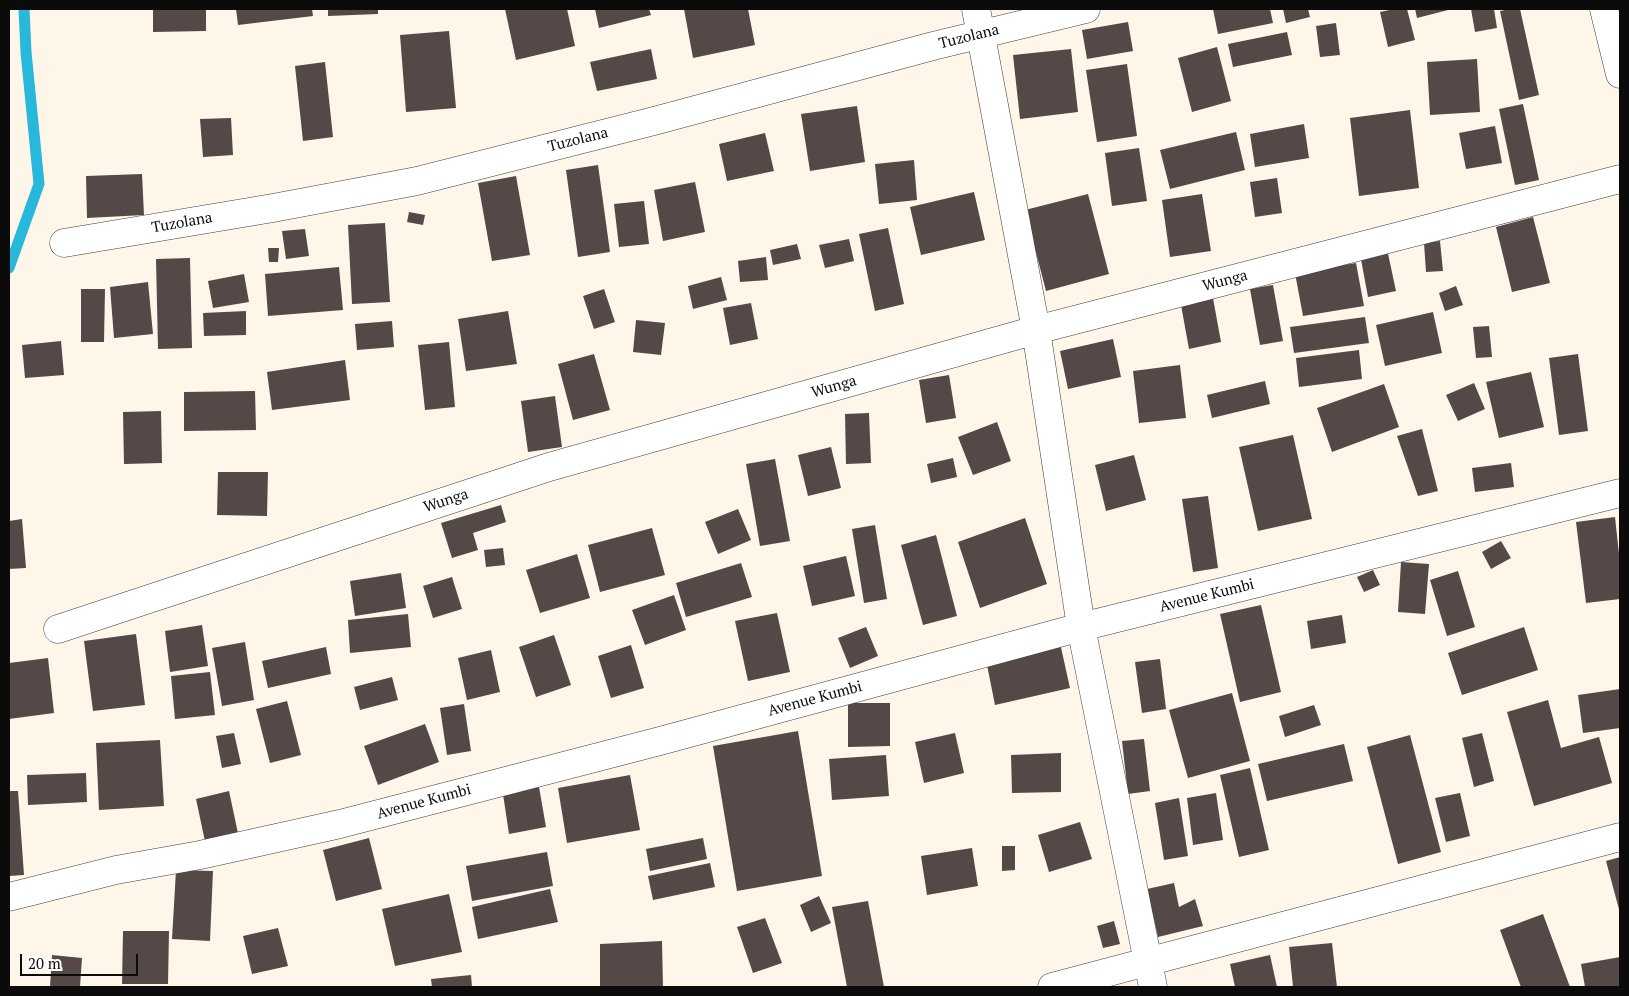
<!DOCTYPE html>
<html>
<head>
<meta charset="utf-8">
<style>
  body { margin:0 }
  #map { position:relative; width:1629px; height:996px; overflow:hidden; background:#fff6ea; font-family:"PT Serif",serif }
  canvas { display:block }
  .frame { position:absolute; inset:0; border:10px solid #0b0b0b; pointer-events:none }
  .scale { position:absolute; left:20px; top:954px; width:118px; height:22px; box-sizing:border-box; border:2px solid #0b0b0b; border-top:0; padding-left:6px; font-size:15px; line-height:18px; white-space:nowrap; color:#0b0b0b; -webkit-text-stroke:4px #fff; paint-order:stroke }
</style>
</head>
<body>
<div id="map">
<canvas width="1629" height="996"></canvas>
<div class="frame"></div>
<div class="scale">20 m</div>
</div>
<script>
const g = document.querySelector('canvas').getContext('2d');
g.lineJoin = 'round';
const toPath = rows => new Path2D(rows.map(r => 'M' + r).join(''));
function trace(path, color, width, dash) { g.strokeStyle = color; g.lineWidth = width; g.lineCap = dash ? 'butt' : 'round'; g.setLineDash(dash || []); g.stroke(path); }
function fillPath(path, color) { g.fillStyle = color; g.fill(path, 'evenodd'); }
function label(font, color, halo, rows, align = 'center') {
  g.font = font + ' "PT Serif",serif'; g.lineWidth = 5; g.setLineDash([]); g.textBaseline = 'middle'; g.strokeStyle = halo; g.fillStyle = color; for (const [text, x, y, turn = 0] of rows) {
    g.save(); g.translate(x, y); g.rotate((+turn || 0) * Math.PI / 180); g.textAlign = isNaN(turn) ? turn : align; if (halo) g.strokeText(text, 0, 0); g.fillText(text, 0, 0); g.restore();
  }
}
trace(toPath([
  [9,268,39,184,26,52,24,9]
]), '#27b8db', 11);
fillPath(toPath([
  [153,9,206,9,206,31,153,32],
  [236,9,312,9,313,16,238,25],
  [328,9,378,9,378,14,328,16],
  [505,9,567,9,575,46,516,60],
  [595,9,649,9,651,15,599,28],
  [684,9,748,9,755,45,693,58],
  [1213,9,1270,9,1273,23,1218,34],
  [1283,9,1308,9,1310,17,1286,23],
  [1394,9,1407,9,1415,40,1388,47,1380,12],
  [1415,9,1452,9,1417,18],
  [1471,9,1494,9,1497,28,1475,32],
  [1510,9,1520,9,1539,95,1519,100,1500,11],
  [1128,22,1133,51,1087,59,1082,30],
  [1336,23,1340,55,1320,57,1316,26],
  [449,31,456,108,406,112,400,35],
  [1287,32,1292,55,1233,67,1228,44],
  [1217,47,1231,101,1192,112,1178,58],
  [651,49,657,79,597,91,590,62],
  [1071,49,1078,112,1020,119,1013,55],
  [1477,59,1480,112,1430,115,1427,62],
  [325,62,333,137,303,141,295,66],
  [1127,64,1137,136,1097,142,1086,70],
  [1523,104,1539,180,1515,185,1499,109],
  [857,106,865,162,810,171,801,114],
  [1410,110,1419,188,1359,196,1350,118],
  [231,118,233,155,203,157,200,119],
  [1304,124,1309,158,1255,167,1250,134],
  [1495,126,1502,163,1466,169,1459,133],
  [1236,132,1245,170,1170,189,1160,150],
  [765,133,774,171,727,181,719,144],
  [1139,148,1147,201,1112,206,1105,153],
  [914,160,917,200,879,204,875,164],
  [598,165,610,252,578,257,566,170],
  [142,174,144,215,87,218,86,176],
  [516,176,530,255,492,261,478,183],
  [1277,178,1282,213,1255,217,1250,182],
  [695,182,705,232,663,241,654,190],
  [974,192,985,240,921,255,910,207],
  [1088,194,1109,274,1046,291,1025,210],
  [1202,194,1211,251,1170,257,1162,200],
  [644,201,649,244,619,247,614,204],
  [409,212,425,215,423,225,407,222],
  [1533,217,1550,283,1512,292,1496,227],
  [385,223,390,302,352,304,348,225],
  [888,228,904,304,875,311,859,234],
  [305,229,309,256,286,259,282,231],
  [849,239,854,261,825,268,819,245],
  [1440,241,1443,271,1426,272,1424,243],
  [797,244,801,259,773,265,770,250],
  [268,248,279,248,278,262,269,262],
  [1387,249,1396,291,1368,297,1360,254],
  [766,257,768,280,740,282,738,261],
  [190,258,192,348,158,349,156,259],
  [1356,263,1364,306,1303,316,1295,273],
  [339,267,343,310,268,316,265,274],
  [244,274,249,302,213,308,208,281],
  [721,277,727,300,693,309,688,286],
  [148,282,153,334,114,338,110,287],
  [1273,285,1283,341,1260,345,1250,289],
  [1456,286,1463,305,1445,311,1439,293],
  [81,289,105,289,104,342,81,342],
  [604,289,615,322,594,329,583,296],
  [1213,298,1221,342,1189,349,1181,305],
  [751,303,758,339,730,345,723,308],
  [246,311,246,335,204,336,203,313],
  [508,311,517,364,466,371,458,319],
  [1433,312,1442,353,1385,366,1376,325],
  [1365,317,1369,343,1294,353,1290,327],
  [636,320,665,323,661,355,633,352],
  [392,321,394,347,357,350,355,324],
  [1489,326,1492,357,1476,358,1473,327],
  [1113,339,1121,377,1068,389,1060,351],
  [61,341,64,375,25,378,22,345],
  [449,342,455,407,425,410,418,345],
  [1359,350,1362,379,1299,387,1296,358],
  [594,354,610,410,573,420,558,364],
  [1578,354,1588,431,1559,435,1549,358],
  [345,360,350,400,272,410,267,372],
  [1180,365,1186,418,1139,423,1133,371],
  [1531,372,1544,427,1499,438,1486,382],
  [949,375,956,418,926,423,919,380],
  [1265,381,1270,404,1212,418,1207,395],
  [1474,383,1485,409,1458,421,1446,395],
  [1384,384,1399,427,1332,452,1317,408],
  [255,391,256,430,184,431,184,392],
  [555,396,562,447,528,452,521,401],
  [161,411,162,463,124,464,123,412],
  [869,413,871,463,846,464,845,414],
  [997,422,1011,461,973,475,958,437],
  [1422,429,1438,491,1418,496,1397,436],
  [1293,435,1312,519,1258,531,1239,447],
  [831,447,841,488,808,496,798,455],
  [1134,455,1146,500,1106,511,1095,465],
  [953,458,957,477,931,483,927,464],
  [775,459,790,541,760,546,746,464],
  [1511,463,1514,487,1475,492,1472,468],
  [218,472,268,472,267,516,217,515],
  [1208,496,1218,568,1193,572,1182,499],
  [501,505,506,522,473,533,478,550,452,558,441,523],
  [738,509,751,540,718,554,705,522],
  [1615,517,1620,563,1620,599,1586,603,1576,522],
  [1025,518,1047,584,980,608,958,542],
  [22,519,26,568,9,569,9,521],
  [875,525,887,599,864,603,852,529],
  [652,528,665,575,600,592,588,545],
  [936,535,957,616,923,625,901,545],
  [1501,541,1511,558,1491,569,1482,552],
  [503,548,505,565,486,567,484,550],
  [577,554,590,598,540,613,526,570],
  [846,556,855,596,812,606,803,566],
  [1401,562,1429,564,1425,614,1398,612],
  [741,563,752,597,686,617,676,583],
  [1373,570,1380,585,1364,592,1357,577],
  [1458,571,1475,627,1447,636,1430,580],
  [401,573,406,608,355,616,350,581],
  [452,577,462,609,433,618,423,586],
  [674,595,686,630,645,645,632,610],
  [1261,605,1281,692,1240,702,1220,614],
  [777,613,790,672,748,681,735,621],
  [408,614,411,647,350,653,348,620],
  [1342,615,1346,643,1311,649,1307,621],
  [202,625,208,666,170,672,165,631],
  [866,627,878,656,850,668,838,638],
  [1524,627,1538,670,1462,695,1448,653],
  [136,634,145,705,93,711,84,641],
  [554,635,571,685,536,697,519,647],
  [245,642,254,700,222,706,212,648],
  [1060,643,1070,688,995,705,986,660],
  [631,645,644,688,611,698,598,656],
  [326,647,331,674,268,688,262,661],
  [491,650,500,692,467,700,458,658],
  [48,658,54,713,9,719,9,663],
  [1160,659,1166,709,1142,713,1135,662],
  [210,672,215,715,175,719,171,676],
  [392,677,398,700,360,710,354,687],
  [1620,689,1620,728,1583,733,1578,695],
  [1232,693,1250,761,1188,778,1169,710],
  [1548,700,1561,748,1599,737,1612,783,1534,806,1507,712],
  [287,701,301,755,270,763,256,709],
  [848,703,890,703,890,746,848,747],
  [464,704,471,751,447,755,440,708],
  [1314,705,1321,725,1285,737,1279,716],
  [425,724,439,762,378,785,364,746],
  [798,731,822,876,737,891,713,746],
  [234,733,241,764,222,768,216,736],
  [955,733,964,773,924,783,915,742],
  [1482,733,1494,781,1474,787,1462,738],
  [1410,735,1441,852,1398,864,1367,747],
  [1144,739,1150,791,1128,794,1122,741],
  [160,740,164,806,99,810,96,743],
  [1344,744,1353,781,1267,801,1258,764],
  [1061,753,1061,792,1012,793,1011,755],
  [886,755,889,796,832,800,829,759],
  [1250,768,1269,850,1239,857,1220,775],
  [86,773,87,802,28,805,27,775],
  [630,775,640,830,567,843,558,788],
  [539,787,546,827,509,834,503,794],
  [9,791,18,791,24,875,9,876],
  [229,791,239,838,206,846,196,799],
  [1216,793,1223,840,1193,845,1187,798],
  [1460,793,1470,836,1446,842,1435,798],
  [1179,798,1188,856,1164,860,1155,803],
  [1080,822,1092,859,1049,872,1038,835],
  [369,838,382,889,336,901,323,850],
  [703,838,707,859,650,871,646,849],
  [1002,846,1015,846,1015,870,1002,871],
  [972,848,978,886,927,895,921,856],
  [547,852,553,886,472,901,466,866],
  [1620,857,1620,913,1606,861],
  [710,863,715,887,653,900,648,876],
  [176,870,213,871,210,941,172,939],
  [1174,883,1179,907,1195,899,1203,926,1158,937,1147,889],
  [550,889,558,922,478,939,472,907],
  [449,894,462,952,395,966,382,909],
  [819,896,831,923,811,932,800,905],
  [868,901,884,987,847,987,832,907],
  [1543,914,1570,987,1521,987,1500,930],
  [765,918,782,963,753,973,737,927],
  [1114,921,1120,944,1103,948,1097,926],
  [278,928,288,966,252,974,243,936],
  [123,931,169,931,168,984,122,984],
  [662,941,663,987,600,987,600,944],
  [1332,943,1337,987,1293,987,1289,947],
  [52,955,82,958,80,987,50,987],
  [1270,955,1277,987,1235,987,1230,964],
  [1620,957,1620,987,1585,987,1581,964],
  [471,975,472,987,432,987,431,979]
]), '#554947');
const minor = toPath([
  [976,9,1036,330,1081,627,1153,987],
  [1604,9,1620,74],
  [64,243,273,208,417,181,654,121,933,46,1086,9],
  [58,629,549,467,1036,330,1620,179],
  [9,897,116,870,200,855,340,824,660,741,1081,627,1620,493],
  [1052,987,1620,837]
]);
trace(minor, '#3e3e3e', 29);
trace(minor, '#fff', 28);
label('15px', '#0b0b0b', '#fff', [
  ["Tuzolana",969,37,-14],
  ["Tuzolana",578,140,-14],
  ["Tuzolana",182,223,-10],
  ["Wunga",1225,281,-15],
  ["Wunga",834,387,-16],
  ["Wunga",446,501,-18],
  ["Avenue Kumbi",1207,596,-14],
  ["Avenue Kumbi",815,699,-15],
  ["Avenue Kumbi",424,802,-15]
]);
</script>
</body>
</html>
